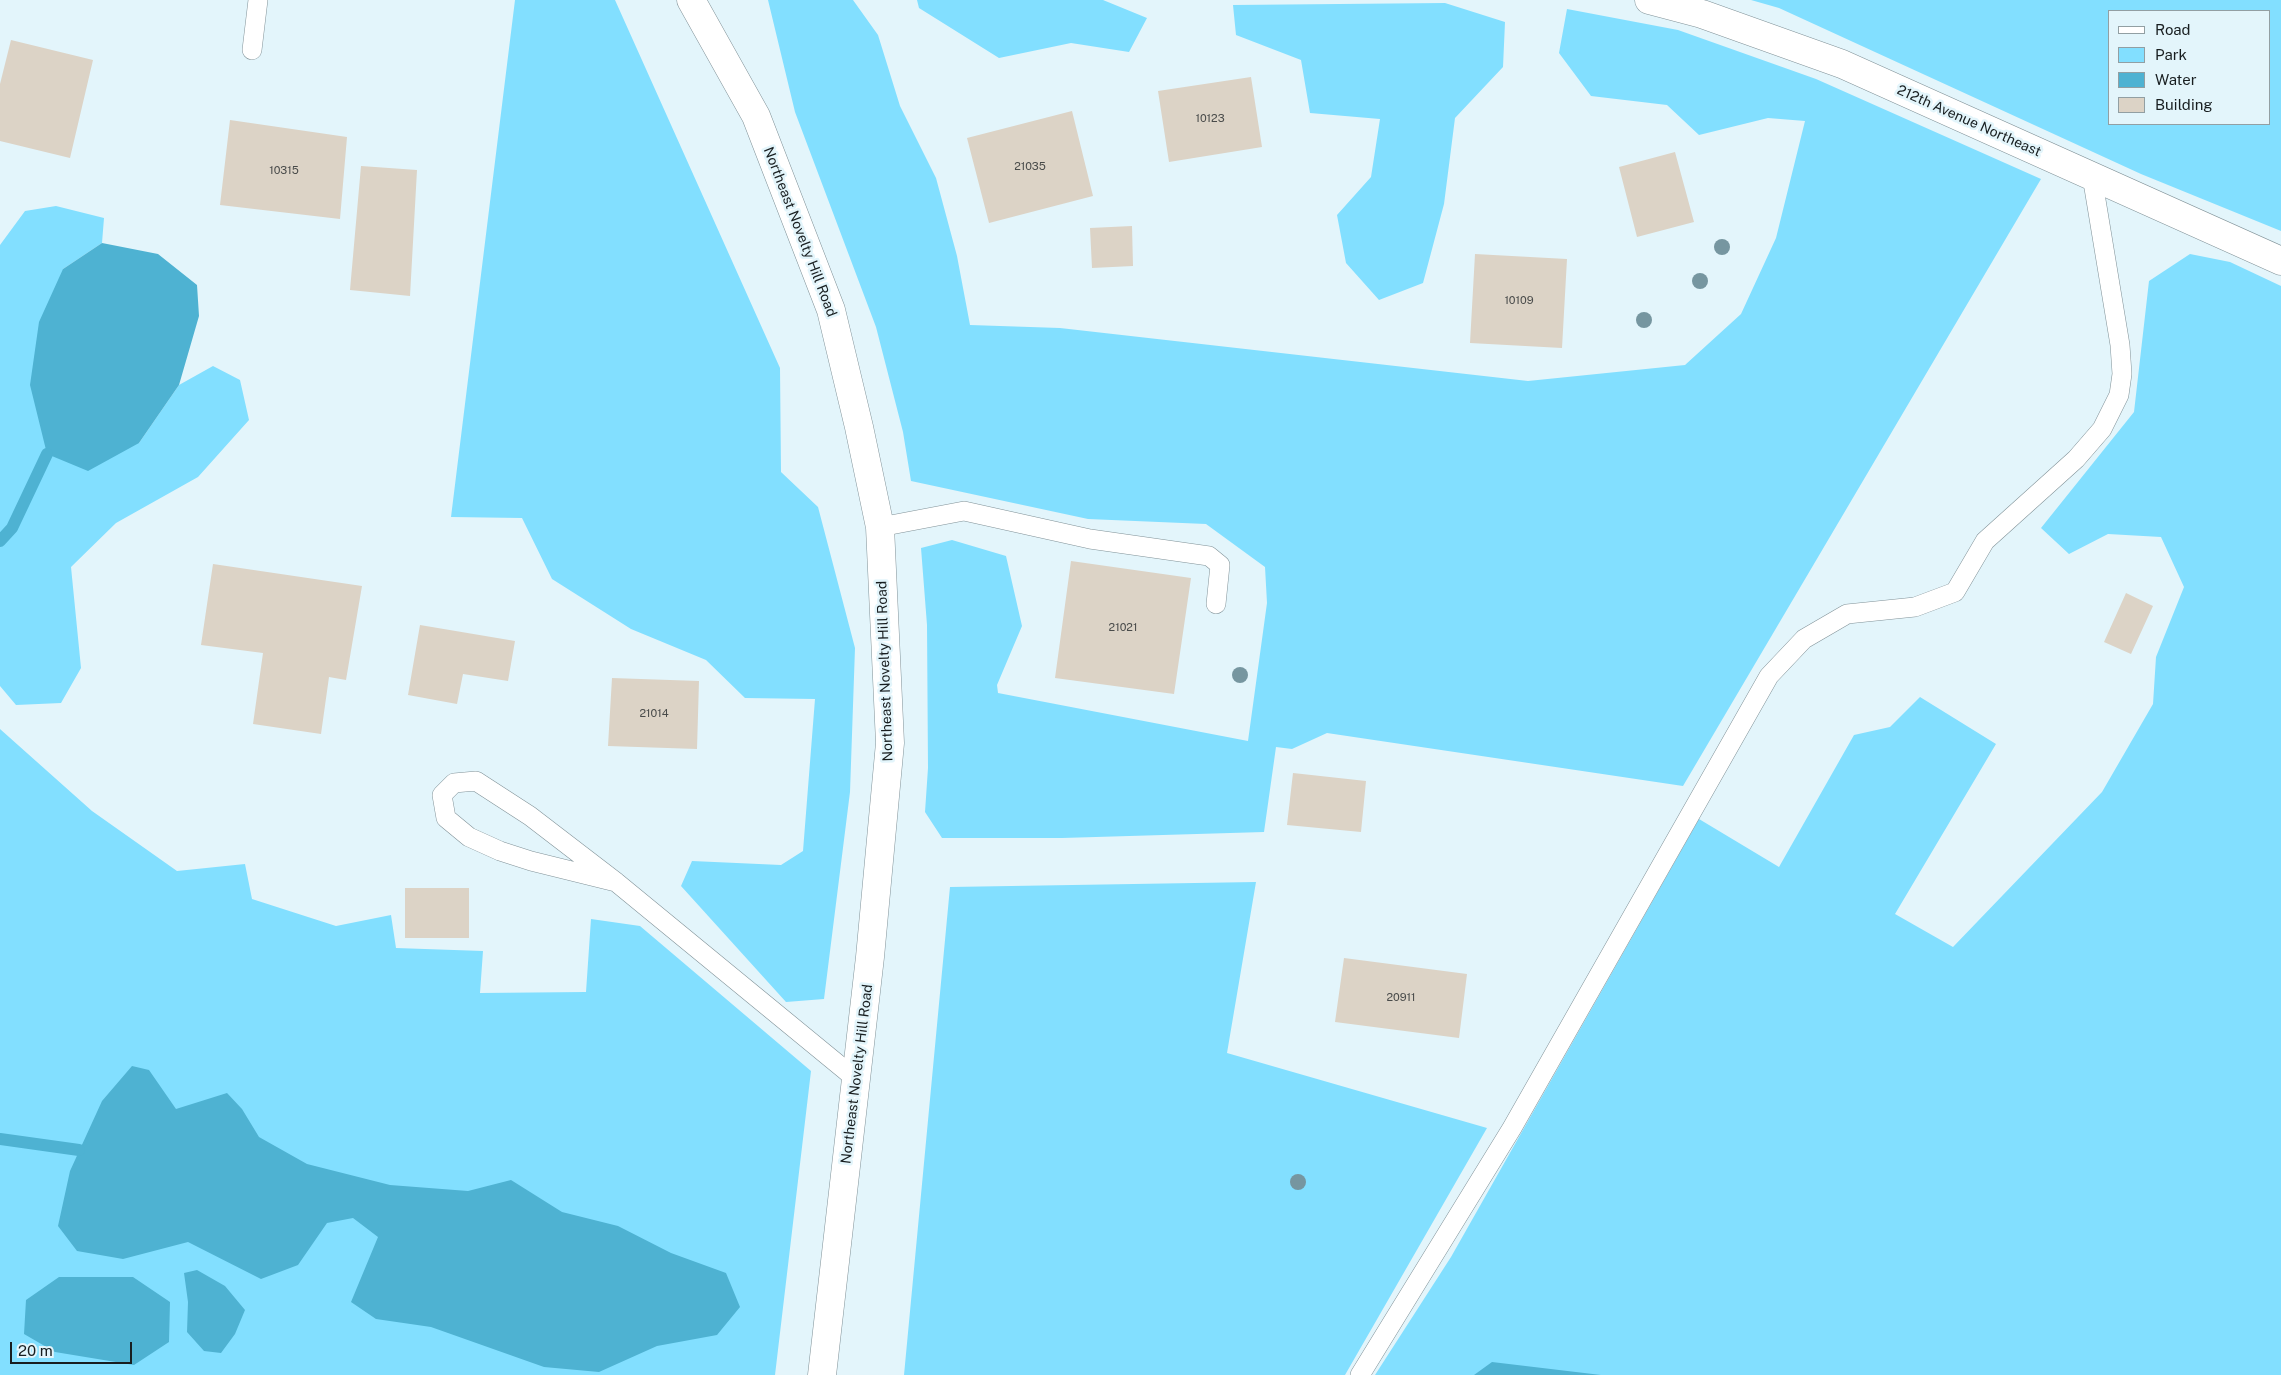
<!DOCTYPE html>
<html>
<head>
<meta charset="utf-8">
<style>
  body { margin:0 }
  #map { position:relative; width:2281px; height:1375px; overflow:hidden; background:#e3f5fb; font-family:"Public Sans",sans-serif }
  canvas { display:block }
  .legend { position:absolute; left:2108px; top:10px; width:162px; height:115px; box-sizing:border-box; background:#e3f5fb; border:1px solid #929fa3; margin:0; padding:6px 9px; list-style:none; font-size:15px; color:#181e20 }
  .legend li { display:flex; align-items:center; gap:10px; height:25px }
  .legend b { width:25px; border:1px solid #929fa3 }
  .scale { position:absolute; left:10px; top:1342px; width:122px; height:22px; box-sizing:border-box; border:2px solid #181e20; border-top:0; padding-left:6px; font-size:15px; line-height:18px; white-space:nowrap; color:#181e20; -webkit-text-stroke:4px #e3f5fb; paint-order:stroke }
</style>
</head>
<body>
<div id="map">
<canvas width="2281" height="1375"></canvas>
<ul class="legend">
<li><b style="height:6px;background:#fff"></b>Road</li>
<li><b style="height:14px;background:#82dfff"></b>Park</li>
<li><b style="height:14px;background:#4eb2d2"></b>Water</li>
<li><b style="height:14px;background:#dcd3c6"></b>Building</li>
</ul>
<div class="scale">20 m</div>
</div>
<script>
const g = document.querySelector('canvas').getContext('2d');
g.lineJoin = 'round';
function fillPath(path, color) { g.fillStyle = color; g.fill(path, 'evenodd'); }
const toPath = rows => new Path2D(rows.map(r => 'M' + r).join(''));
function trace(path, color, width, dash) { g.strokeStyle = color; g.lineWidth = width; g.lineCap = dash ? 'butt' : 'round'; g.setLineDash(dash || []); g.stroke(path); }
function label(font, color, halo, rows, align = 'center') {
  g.font = font + ' "Public Sans",sans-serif'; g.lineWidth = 5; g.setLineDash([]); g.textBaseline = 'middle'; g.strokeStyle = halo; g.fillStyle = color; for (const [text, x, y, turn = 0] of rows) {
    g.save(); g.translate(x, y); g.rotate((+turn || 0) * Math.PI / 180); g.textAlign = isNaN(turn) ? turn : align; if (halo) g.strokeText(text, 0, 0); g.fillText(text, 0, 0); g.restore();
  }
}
fillPath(toPath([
  [515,0,615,0,780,368,781,472,818,507,855,648,850,792,824,999,786,1002,681,886,692,861,781,865,803,851,815,699,745,698,706,660,631,629,552,579,522,518,451,517],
  [768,0,853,0,878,35,900,106,936,178,957,256,970,325,1060,328,1528,381,1685,365,1741,314,1776,238,1805,121,1768,118,1699,135,1667,105,1591,96,1559,53,1567,9,1678,30,1816,79,2041,179,1683,786,1327,733,1292,749,1276,747,1264,832,1062,838,942,838,925,812,928,768,927,625,921,548,952,540,1006,556,1022,626,997,685,998,693,1248,741,1267,603,1265,567,1206,524,1088,519,911,481,903,432,876,327,795,112],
  [917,0,1103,0,1147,18,1129,52,1071,43,999,58,919,8],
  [1751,0,2281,0,2281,231,2141,174,1779,8],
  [2110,11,2270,11,2270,124,2110,124],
  [1445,3,1505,22,1503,67,1455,118,1444,204,1423,283,1379,300,1346,263,1337,215,1371,177,1380,119,1310,113,1301,60,1236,35,1233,5],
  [56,206,104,218,102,243,63,269,139,443,179,385,213,366,240,380,249,420,198,477,116,523,71,567,81,668,61,703,16,705,0,686,0,245,25,211],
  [2190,254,2230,262,2281,286,2281,1375,1375,1375,1451,1257,1699,819,1779,867,1854,735,1890,727,1920,697,1996,744,1895,914,1953,947,2102,792,2153,704,2156,657,2184,587,2161,537,2108,534,2069,554,2041,528,2134,412,2149,281],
  [0,729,92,811,177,871,245,864,252,899,336,926,391,915,396,948,483,951,480,993,586,992,591,919,640,926,811,1071,775,1375,0,1375],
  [1256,882,1227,1053,1487,1128,1345,1375,904,1375,950,887]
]), '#82dfff');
fillPath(toPath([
  [102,243,158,254,197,285,199,316,179,385,139,443,88,471,47,454,30,385,39,322,63,269],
  [132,1066,149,1070,176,1109,227,1093,242,1109,259,1137,307,1164,390,1185,468,1191,511,1180,562,1212,618,1226,671,1253,726,1273,740,1307,717,1335,657,1346,599,1372,544,1367,431,1327,376,1319,351,1302,378,1237,353,1218,327,1223,298,1265,261,1279,188,1242,123,1259,77,1251,58,1226,70,1171,102,1101],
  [197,1270,225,1286,245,1310,235,1334,221,1353,204,1351,187,1332,188,1302,184,1273],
  [59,1277,133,1277,170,1302,169,1342,134,1365,55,1352,24,1334,26,1300],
  [1492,1362,1601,1375,1474,1375]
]), '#4eb2d2');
trace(toPath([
  [0,541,12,528,47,454],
  [0,1139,79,1150]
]), '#4eb2d2', 12);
fillPath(toPath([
  [11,40,93,60,70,158,0,141,0,84],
  [1251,77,1262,147,1169,162,1158,91],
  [1072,111,1093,196,989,223,967,138],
  [230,120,347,137,340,219,220,205],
  [1675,152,1694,222,1637,237,1619,167],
  [361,166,417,170,410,296,350,290],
  [1132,226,1133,266,1092,268,1090,228],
  [1475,254,1567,259,1562,348,1470,343],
  [1071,561,1191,578,1174,694,1055,678],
  [213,564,362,586,346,680,329,677,321,734,253,724,263,653,201,645],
  [2126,593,2153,606,2131,654,2104,642],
  [420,625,515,641,508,681,463,674,457,704,408,695],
  [612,678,699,681,697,749,608,746],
  [1293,773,1366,781,1361,832,1287,825],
  [405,888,469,888,469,938,405,938],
  [1344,958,1467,974,1459,1038,1335,1022]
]), '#dcd3c6');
const lane = toPath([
  [252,50,258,0],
  [880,527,964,511,1090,539,1209,556,1220,565,1216,604],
  [616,882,531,861,500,851,469,837,446,818,442,795,454,783,476,781,530,816,616,882,856,1079],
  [1360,1375,1512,1128,1769,676,1804,639,1847,614,1915,607,1955,592,1985,541,2076,459,2102,429,2119,395,2122,374,2120,345,2092,176]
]);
const street = toPath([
  [1649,0,1702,14,1842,64,2281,261]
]);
const secondary = toPath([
  [691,0,756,116,831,310,859,427,880,527,890,743,870,957,822,1375]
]);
trace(lane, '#819298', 20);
trace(street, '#819298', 29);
trace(secondary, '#819298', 29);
trace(lane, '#fff', 19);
trace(street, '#fff', 28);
trace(secondary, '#fff', 28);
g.fillStyle = '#7696a0';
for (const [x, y] of [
  [1722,247],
  [1700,281],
  [1644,320],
  [1240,675],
  [1298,1182]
]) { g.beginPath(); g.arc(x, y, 8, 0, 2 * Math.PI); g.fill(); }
label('11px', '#494b4a', null, [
  ["10123",1210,119],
  ["21035",1030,167],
  ["10315",284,171],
  ["10109",1519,301],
  ["21021",1123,628],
  ["21014",654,714],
  ["20911",1401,998]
]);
label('14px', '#181e20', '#e3f5fb', [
  ["212th Avenue Northeast",1969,121,24],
  ["Northeast Novelty Hill Road",800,232,69],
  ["Northeast Novelty Hill Road",885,671,-92],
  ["Northeast Novelty Hill Road",857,1074,-83]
]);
</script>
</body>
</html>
